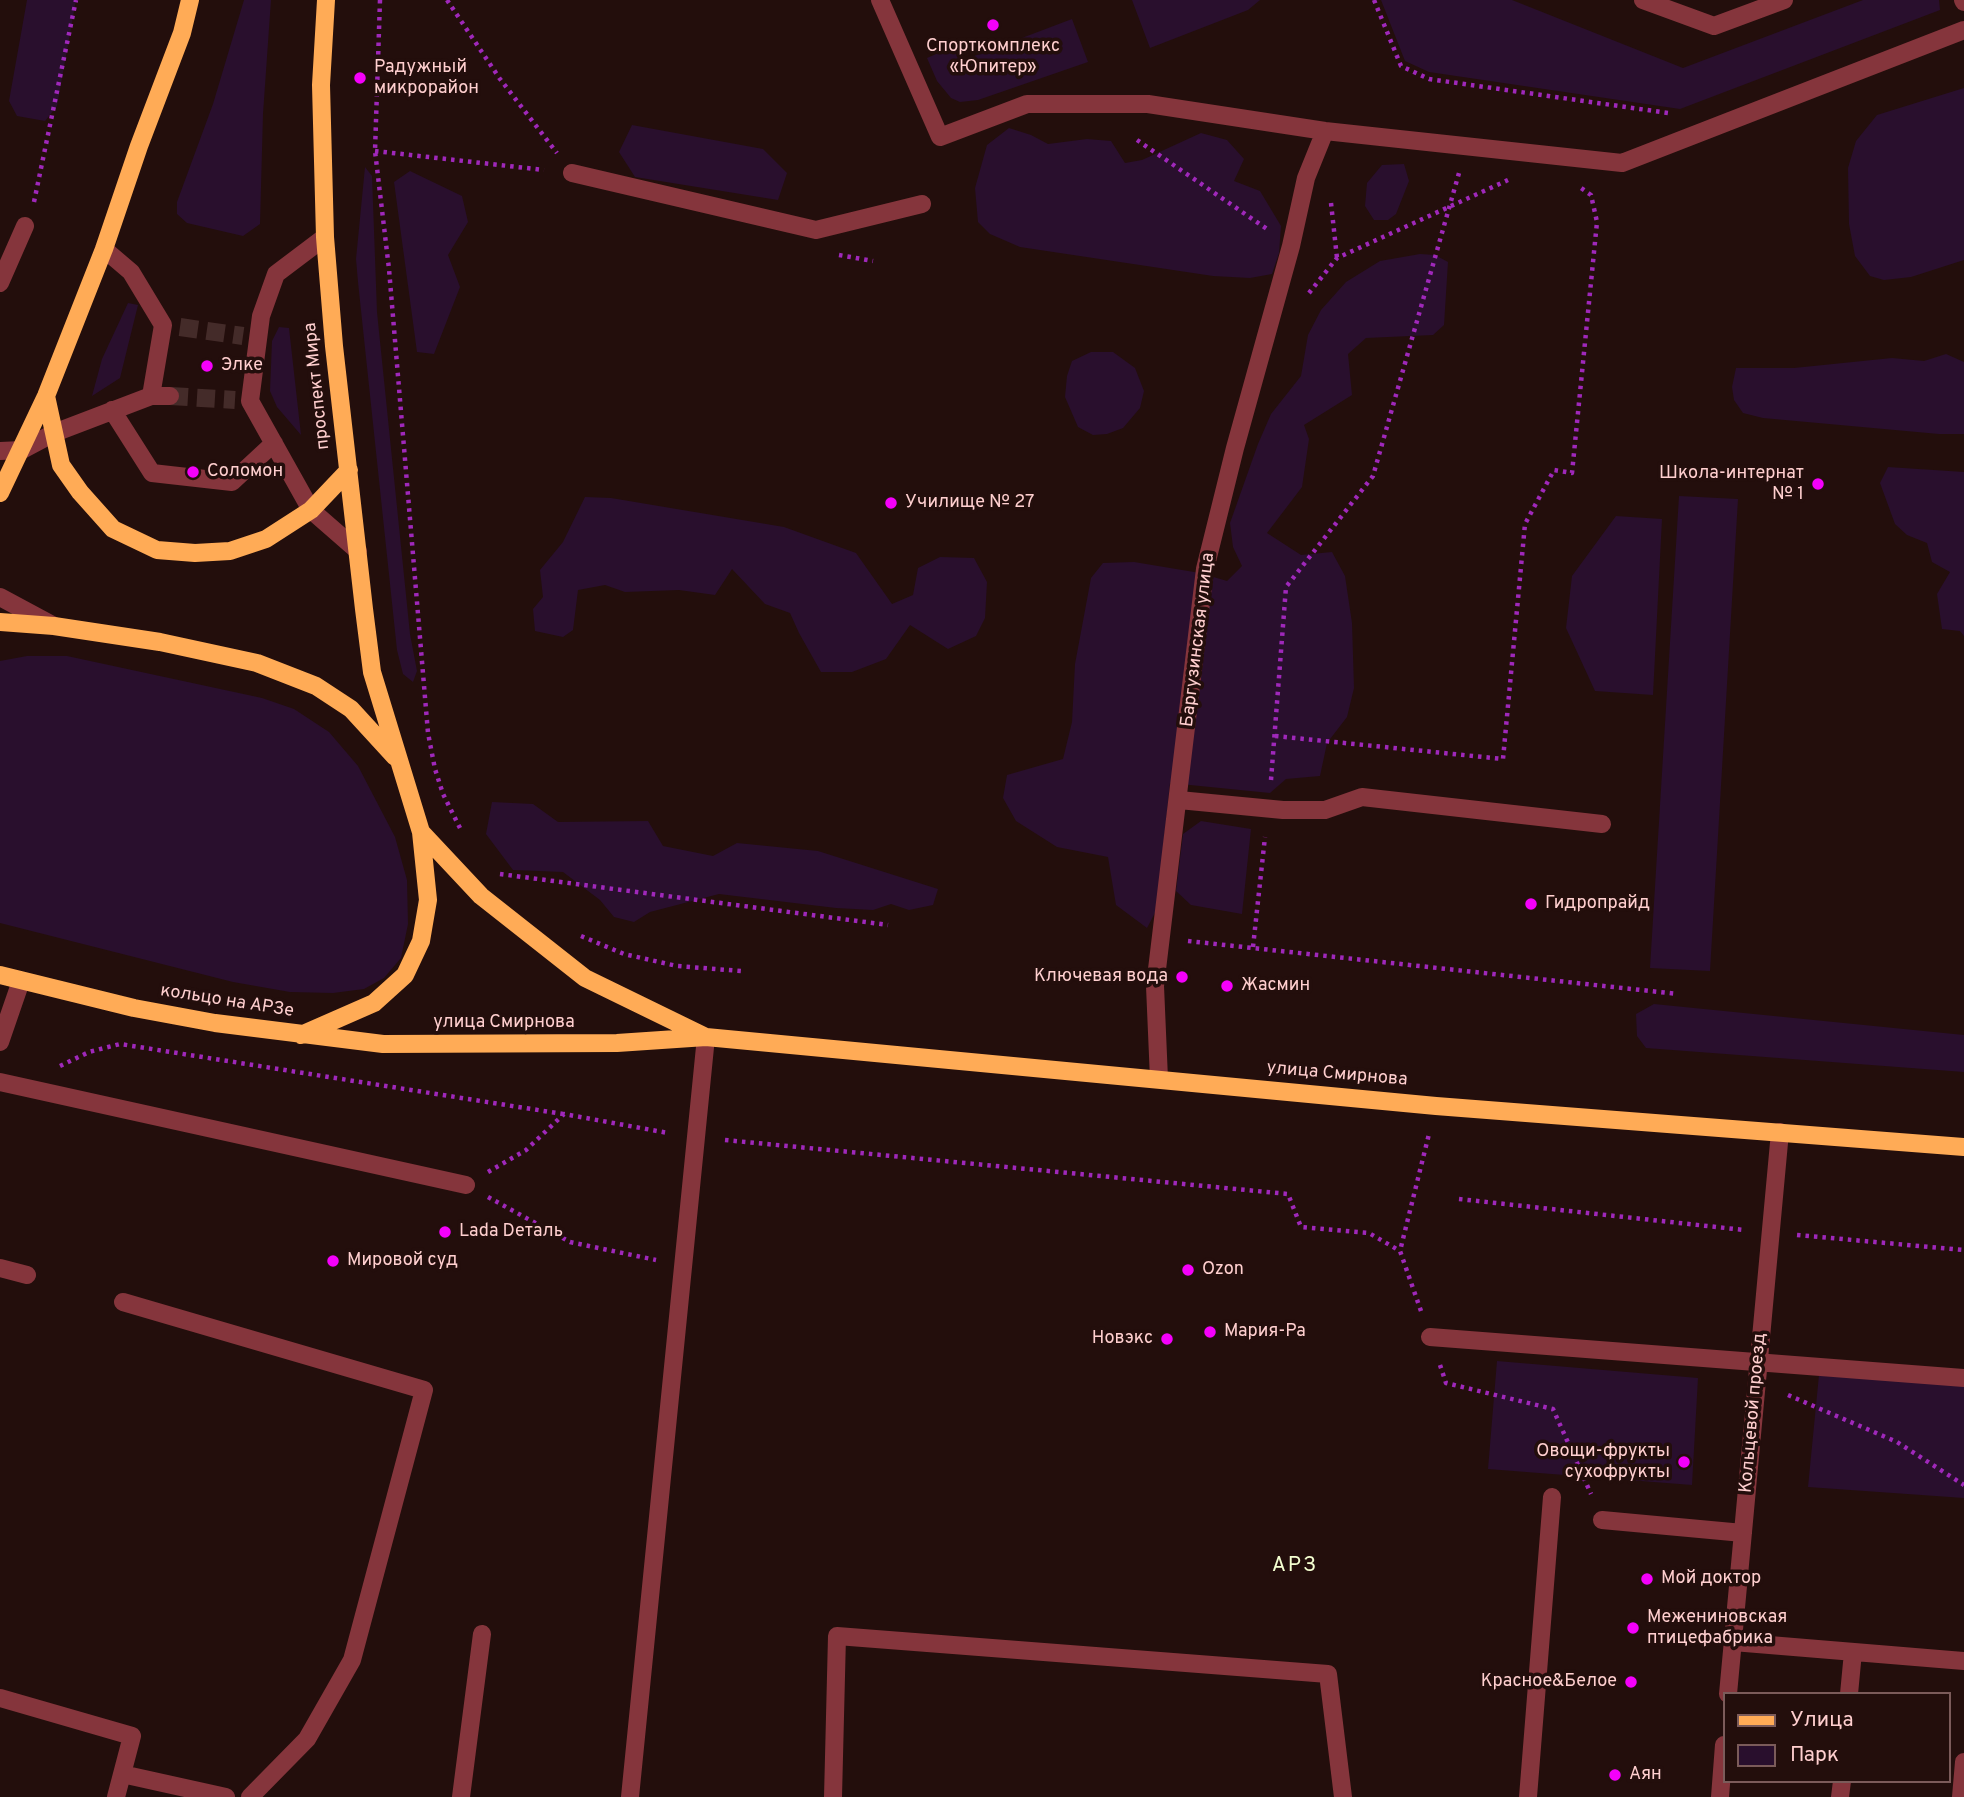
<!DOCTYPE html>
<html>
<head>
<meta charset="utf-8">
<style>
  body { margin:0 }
  #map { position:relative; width:1964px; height:1797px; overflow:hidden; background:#230e0c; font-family:Overpass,sans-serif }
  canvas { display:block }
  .legend { position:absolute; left:1723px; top:1692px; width:228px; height:91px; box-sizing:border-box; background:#230e0c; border:2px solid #7b5b5a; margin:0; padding:9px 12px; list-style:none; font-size:21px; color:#ffcfcf }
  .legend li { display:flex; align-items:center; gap:14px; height:35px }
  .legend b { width:35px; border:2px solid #7b5b5a }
</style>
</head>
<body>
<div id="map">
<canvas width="1964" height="1797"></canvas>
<ul class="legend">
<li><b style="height:9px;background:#ffab56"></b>Улица</li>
<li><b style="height:19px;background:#290f2d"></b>Парк</li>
</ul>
</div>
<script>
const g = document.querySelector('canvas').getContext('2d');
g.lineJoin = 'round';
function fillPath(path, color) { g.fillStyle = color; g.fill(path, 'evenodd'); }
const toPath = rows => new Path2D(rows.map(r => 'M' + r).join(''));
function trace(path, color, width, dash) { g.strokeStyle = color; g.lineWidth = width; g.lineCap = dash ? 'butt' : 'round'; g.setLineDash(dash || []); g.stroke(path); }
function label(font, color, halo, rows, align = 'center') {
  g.font = font + ' Overpass,sans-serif'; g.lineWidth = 7; g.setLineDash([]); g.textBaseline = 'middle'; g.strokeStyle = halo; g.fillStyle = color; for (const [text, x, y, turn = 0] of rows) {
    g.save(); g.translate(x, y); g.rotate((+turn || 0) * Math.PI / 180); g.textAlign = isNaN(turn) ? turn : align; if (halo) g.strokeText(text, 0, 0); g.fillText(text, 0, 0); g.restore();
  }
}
fillPath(toPath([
  [27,0,76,0,57,106,45,121,17,116,9,101],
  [244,0,271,0,263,114,260,224,243,236,187,223,177,214,177,202,213,104],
  [1132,0,1260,0,1248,10,1150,48],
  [1381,0,1512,0,1683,68,1863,0,1939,0,1940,10,1680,109,1429,72,1405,61],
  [1072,19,1088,62,978,100,960,102,951,98,937,81,927,58,952,47,961,61],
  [1964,88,1964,260,1911,277,1884,280,1870,276,1855,256,1849,224,1848,168,1856,141,1877,115],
  [632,125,763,149,787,173,778,200,635,177,619,152],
  [1009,128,1031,135,1048,144,1087,139,1111,141,1125,163,1142,160,1201,133,1227,140,1244,159,1234,181,1260,191,1281,226,1279,253,1272,274,1250,278,1213,276,1020,247,990,234,978,222,975,188,987,145],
  [1404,164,1409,181,1396,214,1388,220,1374,220,1365,206,1367,183,1382,165],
  [365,167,372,176,377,312,410,634,417,671,413,682,403,674,397,650,358,282,356,259],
  [410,171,462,196,468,222,448,255,460,287,434,354,417,352,394,182],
  [1420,254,1435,255,1448,262,1444,325,1433,335,1366,338,1348,354,1352,395,1304,425,1309,439,1302,487,1267,533,1301,555,1332,552,1345,576,1352,623,1354,688,1347,717,1327,743,1320,776,1286,779,1270,793,1170,783,1157,909,1147,928,1116,905,1108,857,1057,847,1016,821,1003,798,1007,775,1063,759,1072,722,1075,664,1091,578,1103,563,1134,562,1200,573,1227,581,1242,566,1233,547,1230,523,1258,444,1271,414,1301,376,1308,335,1321,310,1346,282,1380,261],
  [128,303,138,305,120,378,92,396,102,359],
  [279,327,289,328,301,435,277,407,270,391,272,341],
  [1091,352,1113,352,1135,368,1144,391,1140,408,1123,428,1107,434,1093,435,1078,427,1065,397,1067,376,1072,361],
  [1946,354,1964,362,1964,434,1939,434,1763,418,1743,413,1734,400,1732,387,1736,368,1794,368,1892,358,1924,361],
  [1888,467,1964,472,1964,636,1960,631,1942,629,1937,594,1950,572,1932,562,1927,543,1907,535,1895,524,1880,483],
  [1679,496,1738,499,1710,971,1650,968],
  [585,497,611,498,784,527,856,553,892,604,913,595,918,568,940,557,974,558,987,582,985,618,976,636,948,649,910,625,886,659,852,672,821,672,799,633,790,613,765,604,732,569,715,595,679,590,625,592,605,585,578,590,573,630,563,637,535,631,533,609,543,597,540,570,563,542],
  [1616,516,1662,519,1653,695,1595,691,1566,628,1572,576],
  [27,656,67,656,262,698,294,709,329,732,358,766,395,837,407,880,408,924,401,958,384,978,364,989,333,993,290,992,233,982,0,923,0,661],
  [492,802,533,804,558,822,648,821,663,846,713,856,737,843,818,851,938,889,933,905,909,910,891,904,873,910,836,908,719,894,650,912,634,922,614,917,600,900,563,872,513,870,486,834],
  [1201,821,1251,829,1242,914,1191,905,1176,891,1183,834],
  [1654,1004,1964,1035,1964,1072,1646,1048,1637,1036,1636,1014],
  [1497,1361,1698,1378,1692,1485,1488,1469],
  [1819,1375,1964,1385,1964,1498,1808,1487]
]), '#290f2d');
trace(toPath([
  [180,327,243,336],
  [170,396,235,400]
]), '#442b29', 18, [18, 9]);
trace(toPath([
  [380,0,375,151,389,269,428,733,435,769,443,794,461,830],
  [447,0,500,79,557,153],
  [1374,0,1401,66,1429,79,1668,113],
  [1137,140,1267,229],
  [375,151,544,170],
  [34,202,76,0],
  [1331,203,1337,258],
  [839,255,873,261],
  [1309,293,1337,258,1508,180],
  [1275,736,1503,759,1525,524,1554,470,1572,473,1597,222,1591,195,1581,188],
  [1271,780,1286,587,1373,476,1459,173],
  [500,874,888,925],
  [581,936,624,954,677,966,741,971],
  [1188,941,1678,994],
  [1253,947,1265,837],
  [60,1066,89,1052,120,1044,563,1114],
  [725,1140,1288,1194,1301,1227,1369,1233,1400,1251],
  [488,1172,526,1150,564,1114,668,1133],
  [488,1197,570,1242,656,1260],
  [1459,1199,1744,1230],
  [1797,1235,1964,1250],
  [1421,1311,1400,1251,1429,1134],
  [1440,1365,1446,1383,1553,1409,1591,1494],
  [1788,1395,1897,1442,1964,1485]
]), '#9f28ba', 4.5, [3.5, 5]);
trace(toPath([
  [880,0,940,137,1027,104,1148,104,1325,131,1622,163,1964,30],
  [1643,0,1714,26,1784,0],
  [1963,0,1964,2],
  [572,173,816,230,922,204],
  [325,237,276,274,261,316,250,401,311,510,358,551],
  [104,249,131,272,163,325,151,396],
  [0,283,25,226],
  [112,410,152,473,232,482,274,443],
  [0,451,22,450,54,433,151,396,170,396],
  [0,597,54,626],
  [1179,800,1283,810,1325,810,1362,797,1602,824],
  [0,1042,21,981],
  [1159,1079,1155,986,1205,569,1235,448,1291,246,1306,178,1325,131],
  [0,1082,466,1185],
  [0,1268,27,1275],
  [123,1302,424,1390,352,1660,307,1739,250,1797],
  [1430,1337,1964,1378],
  [1602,1520,1743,1533],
  [1733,1642,1964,1661],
  [1728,1694,1780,1132],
  [1849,1694,1853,1652],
  [0,1698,132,1736,116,1797],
  [122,1774,226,1797],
  [461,1797,482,1634],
  [630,1797,706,1037],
  [833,1797,837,1636,1328,1674,1343,1797],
  [1528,1797,1552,1497],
  [1720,1797,1724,1745],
  [1840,1797,1842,1781],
  [1961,1797,1964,1762]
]), '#85353c', 18);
trace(toPath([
  [46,396,61,465,80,492,113,529,157,550,195,553,230,551,266,539,311,510,349,470],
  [0,493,46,396,104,249,139,146,182,33,190,0],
  [0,622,54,626,160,642,257,663,316,686,351,709,395,757],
  [421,832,481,896,585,978,706,1037],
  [0,975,134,1008,215,1023,383,1044,617,1043,706,1037,1436,1106,1964,1147],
  [301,1035,374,1003,405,975,421,941,428,900,421,832,372,672,364,609,334,346,325,237,321,85,326,0]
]), '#ffab56', 18);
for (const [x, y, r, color] of [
  [993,25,7,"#f400fa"],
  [360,78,7,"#f400fa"],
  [207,366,7,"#f400fa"],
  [193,472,7,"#f400fa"],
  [1818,484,7,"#f400fa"],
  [891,503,7,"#f400fa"],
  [1531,904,7,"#f400fa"],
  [1182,977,7,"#f400fa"],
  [1227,986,7,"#f400fa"],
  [445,1232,7,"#f400fa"],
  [333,1261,7,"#f400fa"],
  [1188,1270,7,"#f400fa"],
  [1210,1332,7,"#f400fa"],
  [1167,1339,7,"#f400fa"],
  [1684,1462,7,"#f400fa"],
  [1647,1579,7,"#f400fa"],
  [1633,1628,7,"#f400fa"],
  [1631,1682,7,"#f400fa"],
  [1615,1775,7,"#f400fa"]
]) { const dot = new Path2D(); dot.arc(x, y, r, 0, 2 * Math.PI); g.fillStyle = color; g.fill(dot); trace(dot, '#230e0c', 2.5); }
label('18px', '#ffcfcf', '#230e0c', [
  ["Спорткомплекс",993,47,"center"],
  ["«Юпитер»",993,68,"center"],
  ["Радужный",374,68],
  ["микрорайон",374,89],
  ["Элке",221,366],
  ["Соломон",207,472],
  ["Школа-интернат",1804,474,"right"],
  ["№ 1",1804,495,"right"],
  ["Училище № 27",905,503],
  ["Гидропрайд",1545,904],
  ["Ключевая вода",1168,977,"right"],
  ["Жасмин",1241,986],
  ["Lada Dеталь",459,1232],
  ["Мировой суд",347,1261],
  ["Ozon",1202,1270],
  ["Мария-Ра",1224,1332],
  ["Новэкс",1153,1339,"right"],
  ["Овощи-фрукты",1670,1452,"right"],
  ["сухофрукты",1670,1473,"right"],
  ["Мой доктор",1661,1579],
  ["Межениновская",1647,1618],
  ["птицефабрика",1647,1639],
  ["Красное&Белое",1617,1682,"right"],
  ["Аян",1629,1775]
], 'left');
label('18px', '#ffcfcf', '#230e0c', [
  ["проспект Мира",318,386,-96],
  ["Баргузинская улица",1199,640,-83],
  ["кольцо на АРЗе",227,1002,9],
  ["улица Смирнова",504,1023],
  ["улица Смирнова",1337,1075,5],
  ["Кольцевой проезд",1754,1413,-85]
]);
g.letterSpacing = '2px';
label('21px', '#f4ffd1', '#230e0c', [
  ["АРЗ",1295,1567]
]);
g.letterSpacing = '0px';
</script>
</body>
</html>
